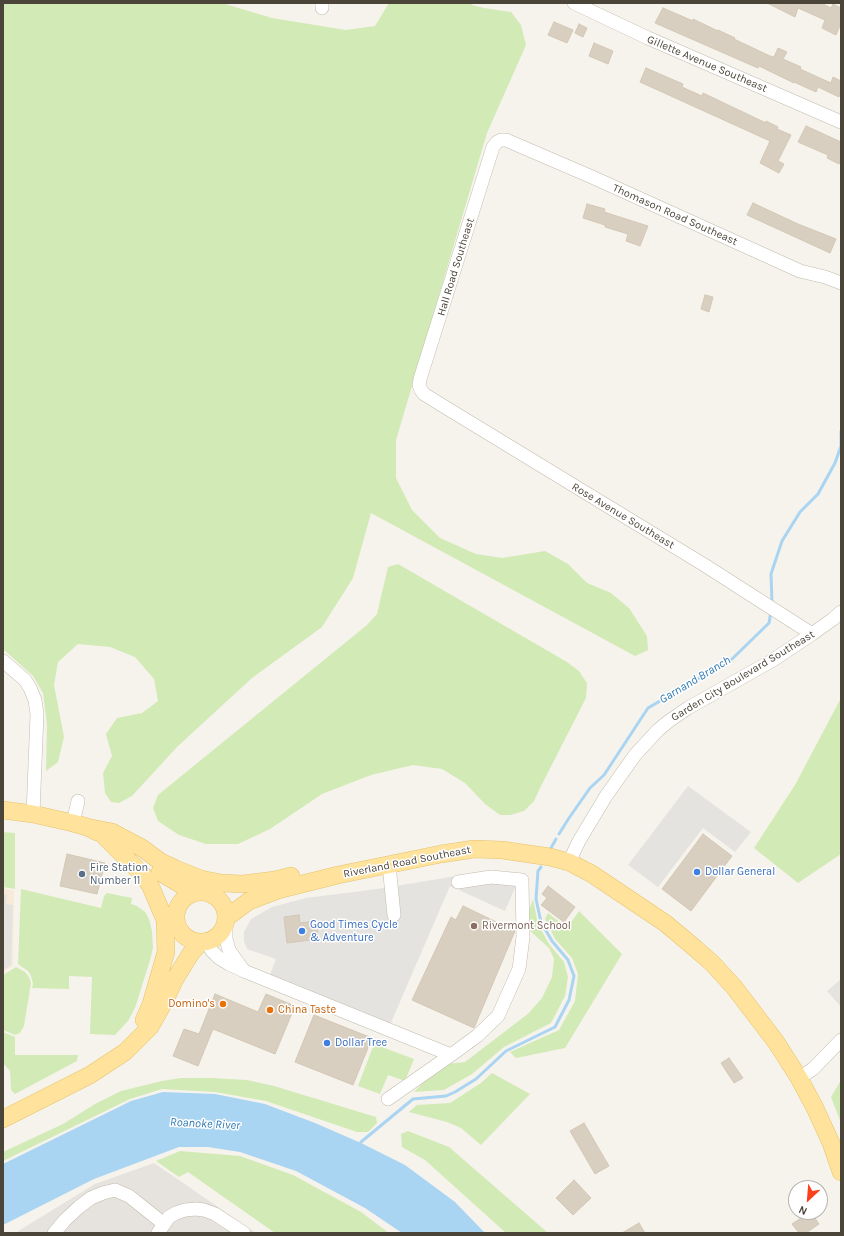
<!DOCTYPE html>
<html>
<head>
<meta charset="utf-8">
<style>
  body { margin:0 }
  #map { position:relative; width:844px; height:1236px; overflow:hidden; background:#f6f3ec; font-family:Karla,sans-serif }
  canvas { display:block }
  .frame { position:absolute; inset:0; border:4px solid #4b4439; pointer-events:none }
  .north { position:absolute; left:788px; top:1180px; width:40px; height:40px; box-sizing:border-box; background:#fff; border:1px solid #b7b4b0; border-radius:50%; rotate:206deg; font-size:11px; font-weight:700; line-height:16px; text-align:center; color:#4b4439 }
  .north::after { content:''; display:block; margin:auto; width:14px; height:18px; background:#fc3f1d; clip-path:polygon(50% 0,100% 100%,50% 72%,0 100%) }
</style>
</head>
<body>
<div id="map">
<canvas width="844" height="1236"></canvas>
<div class="frame"></div>
<div class="north">N</div>
</div>
<script>
const g = document.querySelector('canvas').getContext('2d');
g.lineJoin = 'round';
function fillPath(path, color) { g.fillStyle = color; g.fill(path, 'evenodd'); }
const toPath = rows => new Path2D(rows.map(r => 'M' + r).join(''));
function trace(path, color, width, dash) { g.strokeStyle = color; g.lineWidth = width; g.lineCap = dash ? 'butt' : 'round'; g.setLineDash(dash || []); g.stroke(path); }
function label(font, color, halo, rows, align = 'center') {
  g.font = font + ' Karla,sans-serif'; g.lineWidth = 3; g.setLineDash([]); g.textBaseline = 'middle'; g.strokeStyle = halo; g.fillStyle = color; for (const [text, x, y, turn = 0] of rows) {
    g.save(); g.translate(x, y); g.rotate((+turn || 0) * Math.PI / 180); g.textAlign = isNaN(turn) ? turn : align; if (halo) g.strokeText(text, 0, 0); g.fillText(text, 0, 0); g.restore();
  }
}
fillPath(toPath([
  [3,888,14,891,13,966,3,972]
]), '#f7ead8');
fillPath(toPath([
  [154,1163,256,1233,15,1233,95,1184]
]), '#e6e2dd');
fillPath(toPath([
  [3,3,222,3,272,18,346,30,375,26,389,3,471,3,472,5,484,8,511,12,521,25,526,45,487,133,396,440,396,478,412,510,440,538,476,554,502,558,545,551,568,564,587,583,611,593,629,608,647,636,648,650,635,656,371,513,353,578,322,627,252,678,177,747,132,796,119,803,111,802,105,793,103,773,112,756,106,734,117,718,142,713,158,701,154,679,135,657,110,647,78,644,58,662,54,685,64,737,58,762,46,771,47,724,43,693,33,676,3,649],
  [398,564,567,662,579,671,587,683,586,698,541,786,534,801,524,811,510,815,500,815,485,804,465,783,442,769,413,765,371,775,322,794,270,829,238,844,206,844,179,835,158,821,153,808,158,795,367,625,377,614,388,567],
  [841,698,841,854,798,883,754,848,795,785],
  [3,832,15,833,15,889,3,887],
  [21,889,101,908,104,896,107,893,132,898,131,904,137,906,145,912,149,919,152,931,153,948,150,960,135,1008,128,1021,115,1035,90,1034,92,977,69,976,69,989,32,988,33,984,31,976,28,971,18,964],
  [533,899,538,924,549,944,564,962,568,977,565,996,551,1023,504,1047,472,1074,444,1090,414,1092,434,1071,446,1064,465,1062,529,1013,542,998,552,977,554,959,549,948,528,929,527,916],
  [579,911,622,954,565,1048,516,1058,510,1052,559,1030,575,1001,578,974,572,958,555,939,545,919,548,913,567,928],
  [16,967,25,972,29,977,31,983,24,1026,20,1033,15,1035,3,1030,3,975],
  [3,1032,15,1037,15,1055,78,1055,77,1061,15,1094,11,1090,10,1071,3,1063],
  [374,1044,414,1059,405,1081,388,1075,380,1094,358,1086],
  [492,1073,530,1094,481,1145,461,1128,447,1122,409,1112,417,1105,450,1103,481,1083],
  [181,1078,211,1078,247,1080,274,1086,376,1117,377,1123,368,1132,357,1132,266,1101,215,1092,162,1089,130,1099,3,1161,3,1152,63,1124,95,1104,121,1091,162,1081],
  [841,1080,841,1123,831,1097],
  [408,1131,449,1147,548,1233,506,1233,425,1160,402,1147,401,1134],
  [180,1151,240,1156,293,1175,361,1212,389,1233,275,1233,188,1172,179,1177,156,1161]
]), '#d2eab5');
fillPath(toPath([
  [688,786,751,832,735,852,703,828,658,887,628,865],
  [481,872,521,874,505,911,450,886,390,1025,270,975,276,959,247,949,244,941,244,932,251,919,272,907,306,898,377,889],
  [3,894,7,895,6,904,13,905,11,965,3,970],
  [841,979,841,1007,827,991]
]), '#e5e3e0');
fillPath(toPath([
  [163,1092,215,1094,265,1104,315,1123,361,1143,405,1165,455,1202,485,1233,402,1233,365,1208,296,1171,240,1152,208,1147,179,1147,94,1179,3,1225,3,1164,131,1101]
]), '#a9d4f2');
trace(toPath([
  [772,603,771,574,782,541,800,512,818,494,835,463,841,446,841,431],
  [559,834,569,818,590,788,604,775,648,708,732,659,769,623,771,611],
  [551,848,556,839],
  [359,1146,361,1142,413,1099,446,1096,455,1092,476,1079,506,1051,555,1027,569,1000,574,976,568,960,552,941,541,922,536,899,538,871,541,867]
]), '#a9d4f2', 3);
const building = toPath([
  [767,3,821,3,831,8,833,4,841,8,841,23,836,35,822,28,825,20,798,8,795,17,767,3],
  [663,8,693,21,693,19,718,31,718,30,735,38,734,39,770,56,774,57,778,48,787,52,783,59,801,67,800,69,831,83,833,77,841,81,841,92,839,97,818,87,816,92,794,82,794,83,759,66,758,68,655,23,663,8],
  [554,22,573,30,567,43,548,35,554,22],
  [579,24,587,28,583,37,575,33,579,24],
  [594,43,613,51,608,64,589,56,594,43],
  [646,68,683,84,682,87,702,96,703,93,766,123,766,121,778,127,777,129,791,135,778,161,784,164,779,173,760,163,770,141,640,82,646,68],
  [806,126,841,142,841,159,839,164,827,158,828,155,798,142,806,126],
  [753,203,798,224,836,239,830,253,747,215,753,203],
  [587,204,605,209,604,212,648,226,640,246,626,241,628,234,605,227,605,225,583,218,587,204],
  [705,295,713,297,709,312,701,309,705,295],
  [703,834,732,856,691,911,662,889,703,834],
  [67,854,105,863,97,894,60,886,67,854],
  [548,886,575,907,564,922,541,905,547,898,542,894,548,886],
  [463,906,515,931,474,1028,412,1000,451,917,456,920,463,906],
  [299,915,300,923,316,921,318,939,287,943,284,917,299,915],
  [215,994,258,1012,266,994,295,1006,275,1054,213,1029,198,1066,173,1056,184,1029,199,1034,215,994],
  [314,1015,372,1038,353,1085,295,1062,314,1015],
  [729,1058,743,1078,734,1083,721,1063,729,1058],
  [584,1123,609,1166,595,1174,570,1131,584,1123],
  [574,1180,591,1198,573,1215,556,1198,574,1180],
  [810,1212,811,1212,819,1224,806,1233,799,1233,792,1224,810,1212],
  [639,1223,645,1233,622,1233,639,1223]
]);
fillPath(building, '#d8cfc1');
trace(building, '#d3c7b4', 1);
const minor = toPath([
  [574,3,648,38,841,122],
  [322,8,322,3],
  [812,634,706,566,440,404,424,394,421,390,419,385,420,379,493,147,497,142,501,140,506,140,592,177,800,271,825,277,841,283],
  [3,661,25,680,30,688,35,700,37,714,33,814],
  [73,823,78,801],
  [569,862,579,841,606,796,635,755,658,730,669,721,688,708,773,660,812,634,833,619,841,612],
  [389,865,394,915],
  [206,942,212,951,219,958,229,964,244,971,229,950,226,939,226,924],
  [244,971,451,1055,477,1036,498,1016,519,969,523,937,522,880,491,877,458,882],
  [799,1078,813,1069,841,1040],
  [388,1099,451,1055],
  [54,1233,65,1220,79,1207,91,1198,103,1193,115,1190,129,1196,164,1224],
  [158,1233,169,1217,176,1213,185,1210,196,1209,204,1210,215,1214,244,1233]
]);
const major = toPath([
  [3,810,33,814,73,823,87,827,97,832],
  [87,827,112,832,142,848,161,862,176,869,201,879,221,883,243,884,275,880,291,876],
  [104,836,143,875,150,885,165,920,166,952,151,1004,144,1020],
  [160,872,183,886,204,891],
  '176 917a25 25 0 1 1 50 0a25 25 0 1 1-50 0Z',
  [226,918,249,901,278,890,338,875,441,854,474,849,502,850,550,857,569,862,592,874,665,923,689,943,712,963,734,987,776,1042,799,1078,815,1108,831,1143,841,1172],
  [3,1119,90,1075,125,1052,150,1027,163,1004,175,979,191,953,200,943]
]);
trace(minor, '#c2bbae', 14);
trace(major, '#e6c16a', 18);
trace(minor, '#fff', 13);
trace(major, '#ffe39c', 17);
for (const [x, y, r, color] of [
  [697,872,4,"#3f7fe0"],
  [82,874,4,"#5c6f8a"],
  [474,926,4,"#8d6e63"],
  [302,931,4,"#3f7fe0"],
  [223,1004,4,"#e8710a"],
  [270,1010,4,"#e8710a"],
  [327,1043,4,"#3f7fe0"]
]) { const dot = new Path2D(); dot.arc(x, y, r, 0, 2 * Math.PI); g.fillStyle = color; g.fill(dot); trace(dot, '#fff', 1.5); }
label('11px', '#4b4439', '#fff', [
  ["Gillette Avenue Southeast",707,64,23],
  ["Thomason Road Southeast",675,215,24],
  ["Hall Road Southeast",456,267,-73],
  ["Rose Avenue Southeast",623,516,31],
  ["Garden City Boulevard Southeast",743,676,-31],
  ["Riverland Road Southeast",407,862,-11]
]);
label('11px', '#4e5e75', '#fff', [
  ["Fire Station",90,868],
  ["Number 11",90,881]
], 'left');
label('11px', '#366cbe', '#fff', [
  ["Dollar General",705,872],
  ["Good Times Cycle",310,925],
  ["& Adventure",310,938],
  ["Dollar Tree",335,1043]
], 'left');
label('11px', '#785e54', '#fff', [
  ["Rivermont School",482,926]
], 'left');
label('11px', '#c56008', '#fff', [
  ["Domino's",215,1004],
  ["China Taste",278,1010,"left"]
], 'right');
label('italic 12px', '#2e7ab2', '#fff', [
  ["Garnand Branch",695,680,-31],
  ["Roanoke River",205,1124,3]
]);
</script>
</body>
</html>
